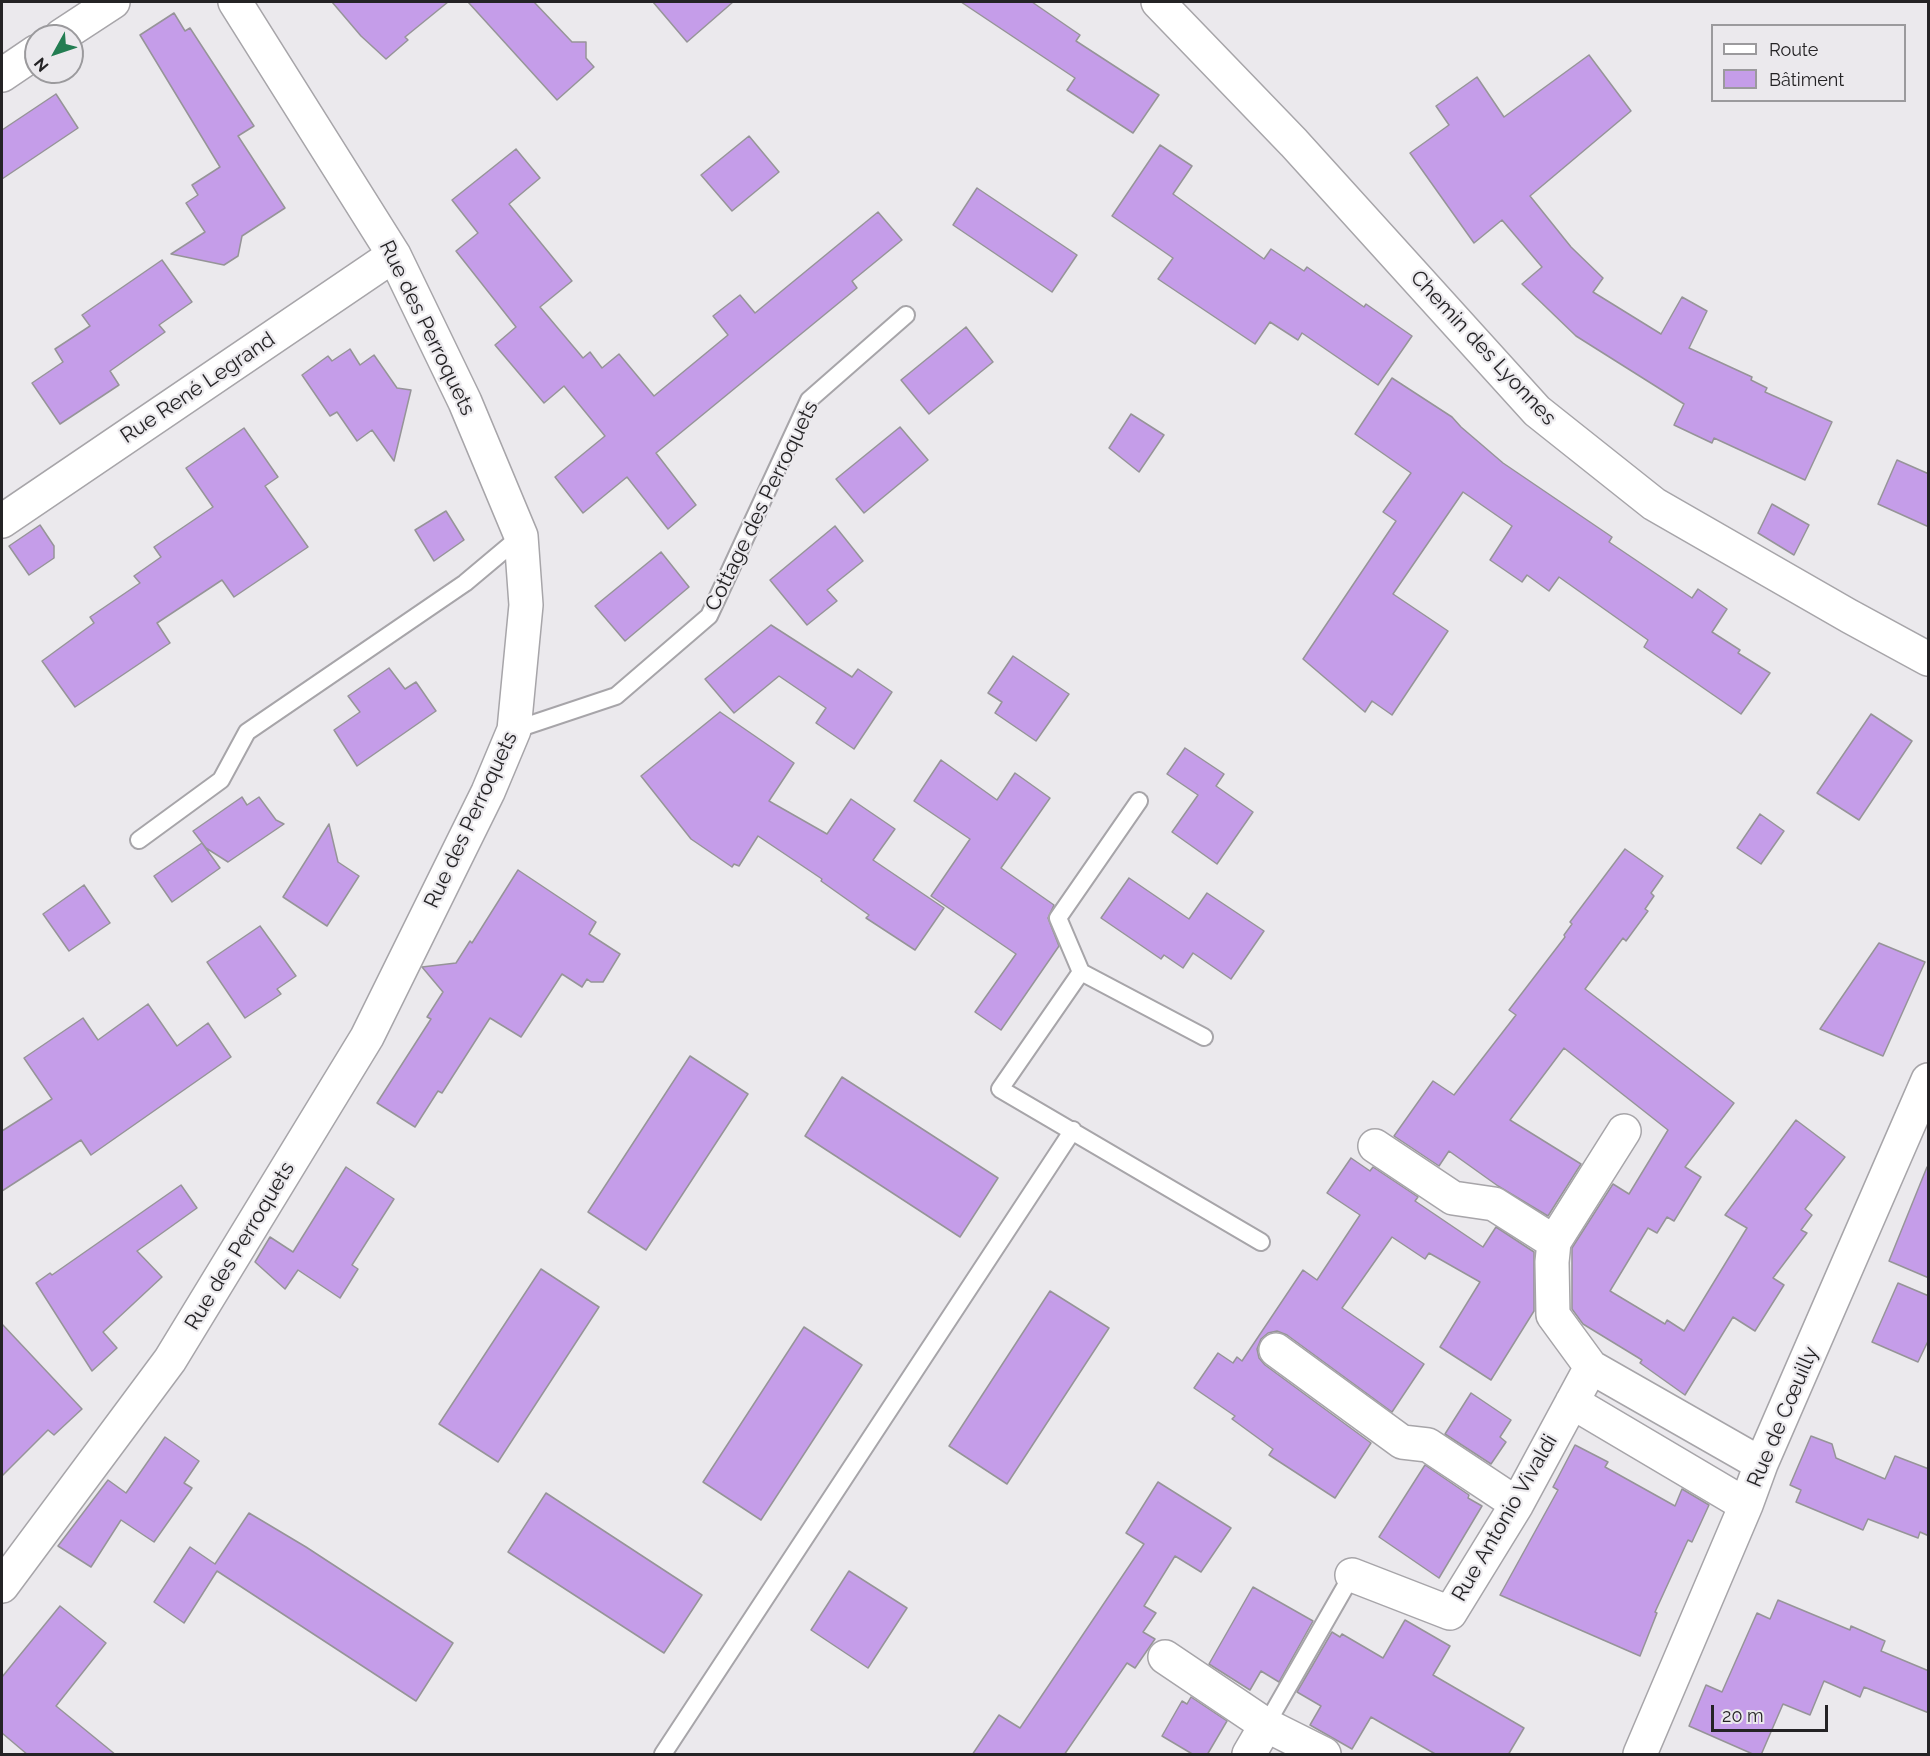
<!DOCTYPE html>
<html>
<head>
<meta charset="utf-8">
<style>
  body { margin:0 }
  #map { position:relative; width:1930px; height:1756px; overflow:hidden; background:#ebe9ed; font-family:Raleway,sans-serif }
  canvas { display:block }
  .frame { position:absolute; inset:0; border:3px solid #242325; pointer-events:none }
  .legend { position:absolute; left:1711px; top:24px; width:195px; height:78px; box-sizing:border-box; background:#ebe9ed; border:2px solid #9b9a9d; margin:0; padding:8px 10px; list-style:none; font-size:18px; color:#242325 }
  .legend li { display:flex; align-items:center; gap:12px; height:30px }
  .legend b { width:30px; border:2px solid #9b9a9d }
  .north { position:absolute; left:24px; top:24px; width:60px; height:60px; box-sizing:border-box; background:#ebe9ed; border:2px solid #9b9a9d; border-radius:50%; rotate:230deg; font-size:16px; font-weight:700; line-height:24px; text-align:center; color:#242325 }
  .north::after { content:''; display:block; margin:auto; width:21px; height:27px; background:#237d52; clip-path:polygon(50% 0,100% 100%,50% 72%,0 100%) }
  .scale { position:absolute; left:1711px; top:1705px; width:117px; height:27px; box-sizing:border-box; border:3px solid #242325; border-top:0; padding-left:8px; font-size:18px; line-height:21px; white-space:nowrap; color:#242325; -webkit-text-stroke:4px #ebe9ed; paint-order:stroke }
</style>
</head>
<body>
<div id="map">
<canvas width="1930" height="1756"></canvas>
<div class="frame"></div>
<ul class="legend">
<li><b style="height:8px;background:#fff"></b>Route</li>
<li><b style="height:16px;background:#c59de9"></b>Bâtiment</li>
</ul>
<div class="north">N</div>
<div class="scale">20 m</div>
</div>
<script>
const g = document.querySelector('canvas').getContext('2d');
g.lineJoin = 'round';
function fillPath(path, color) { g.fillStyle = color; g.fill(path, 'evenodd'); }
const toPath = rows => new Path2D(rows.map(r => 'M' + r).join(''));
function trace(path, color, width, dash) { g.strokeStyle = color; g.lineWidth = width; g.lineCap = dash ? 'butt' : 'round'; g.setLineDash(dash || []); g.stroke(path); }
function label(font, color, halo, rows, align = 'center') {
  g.font = font + ' Raleway,sans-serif'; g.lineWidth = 4.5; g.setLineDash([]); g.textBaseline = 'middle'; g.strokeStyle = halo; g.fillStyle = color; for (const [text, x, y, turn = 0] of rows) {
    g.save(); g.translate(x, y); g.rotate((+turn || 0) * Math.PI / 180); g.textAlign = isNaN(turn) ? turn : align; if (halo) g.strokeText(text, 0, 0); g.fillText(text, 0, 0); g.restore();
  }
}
const building = toPath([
  [332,2,448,2,405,37,408,40,386,59,361,36,332,2],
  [468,2,534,2,572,42,586,42,586,58,594,67,557,100,468,2],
  [653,2,733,2,687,42,653,2],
  [961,2,1032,2,1080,35,1076,41,1159,95,1133,133,1067,90,1075,78,961,2],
  [174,13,185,31,190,28,254,126,238,136,285,208,242,236,238,256,224,265,171,254,205,232,186,203,198,195,192,185,220,167,140,35,174,13],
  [1589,55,1631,111,1530,196,1571,247,1603,278,1593,292,1661,334,1682,297,1707,311,1689,348,1752,377,1751,380,1767,388,1765,392,1832,422,1805,480,1714,438,1712,443,1674,425,1684,404,1576,336,1522,284,1542,267,1502,220,1474,243,1410,153,1449,125,1436,106,1477,77,1504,117,1589,55],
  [56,94,78,128,2,179,2,130,56,94],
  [749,136,779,172,732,211,701,175,749,136],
  [1160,145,1192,166,1173,194,1264,259,1271,249,1304,271,1307,267,1364,307,1366,304,1412,336,1378,385,1302,333,1298,340,1270,322,1255,344,1158,279,1173,258,1112,216,1160,145],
  [516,149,540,178,509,204,572,281,540,307,583,358,590,352,602,368,619,354,654,396,728,335,713,316,740,295,755,313,878,212,902,240,852,281,857,288,656,453,696,505,668,529,627,477,583,513,555,477,605,436,564,386,544,403,495,345,516,327,456,251,478,233,452,200,516,149],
  [977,188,1077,255,1052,292,953,225,977,188],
  [162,260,192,302,159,325,165,332,110,371,119,385,60,424,32,383,63,362,55,349,90,326,82,315,162,260],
  [966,327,993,362,929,414,901,380,966,327],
  [350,349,360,365,374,355,397,388,411,390,394,461,372,430,357,441,337,412,330,416,302,375,328,356,332,361,350,349],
  [1392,378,1452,417,1461,427,1503,463,1612,537,1609,542,1692,598,1698,589,1727,609,1712,632,1740,650,1738,653,1770,673,1741,714,1644,647,1648,640,1559,577,1549,591,1527,575,1522,582,1490,560,1512,526,1463,492,1393,594,1448,631,1392,715,1372,701,1365,712,1303,659,1396,521,1383,512,1411,473,1355,434,1392,378],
  [1131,414,1164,435,1139,472,1109,448,1131,414],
  [900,427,928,460,864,513,836,479,900,427],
  [244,428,278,477,265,486,308,547,234,597,222,580,157,623,170,643,75,707,42,661,94,623,90,617,140,583,134,576,161,557,154,547,213,507,186,468,244,428],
  [1897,460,1929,474,1929,527,1878,504,1897,460],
  [1772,504,1809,525,1794,555,1758,533,1772,504],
  [446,511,464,540,434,561,415,530,446,511],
  [40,525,54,546,54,558,29,575,9,546,40,525],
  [835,526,863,561,827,590,837,601,807,625,770,580,835,526],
  [661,552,689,587,625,641,595,606,661,552],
  [771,625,852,677,858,669,892,692,854,749,816,723,826,708,779,676,734,713,705,679,771,625],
  [1013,656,1069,694,1036,741,995,713,1002,702,988,693,1013,656],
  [389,668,405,689,416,682,436,711,357,766,334,730,360,712,348,696,389,668],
  [720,712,794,763,769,801,827,834,851,799,895,829,873,860,944,908,915,950,866,918,869,915,821,881,822,879,758,836,739,866,734,864,732,867,691,839,641,776,720,712],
  [1871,714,1912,741,1859,820,1817,793,1871,714],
  [1185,748,1224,774,1216,786,1253,812,1217,864,1172,832,1198,795,1167,774,1185,748],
  [941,760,997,800,1015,773,1050,798,1001,868,1054,905,1048,918,1059,946,1001,1030,975,1012,1016,954,931,896,970,839,914,801,941,760],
  [242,797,247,805,259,797,276,820,284,824,228,862,206,848,193,831,242,797],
  [1760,814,1784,831,1761,864,1737,848,1760,814],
  [329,824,338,862,359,876,327,926,283,897,329,824],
  [202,843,220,868,172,902,154,876,202,843],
  [1625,849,1663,876,1651,893,1654,896,1645,909,1648,911,1626,941,1623,938,1585,989,1734,1103,1685,1167,1701,1177,1674,1221,1667,1217,1657,1233,1648,1228,1610,1291,1665,1324,1667,1320,1684,1331,1747,1228,1725,1215,1796,1120,1845,1157,1805,1209,1812,1215,1801,1230,1807,1233,1773,1278,1784,1285,1755,1331,1733,1317,1685,1395,1640,1363,1642,1360,1583,1324,1572,1309,1572,1248,1613,1184,1629,1194,1668,1130,1564,1048,1510,1120,1581,1164,1548,1216,1498,1186,1449,1151,1439,1166,1394,1136,1433,1081,1454,1095,1516,1015,1509,1010,1565,937,1564,935,1572,924,1570,922,1625,849],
  [518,870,596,922,589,934,620,954,603,982,591,982,587,979,582,987,562,974,521,1037,490,1018,442,1093,438,1091,415,1127,377,1103,431,1019,427,1017,443,992,422,967,456,963,470,941,472,943,518,870],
  [1129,878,1189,919,1207,893,1264,931,1231,979,1193,953,1183,968,1164,955,1161,959,1101,918,1129,878],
  [84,885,110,923,69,951,43,914,84,885],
  [260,926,296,976,277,989,281,994,245,1018,207,962,260,926],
  [1879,943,1925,962,1883,1056,1820,1029,1879,943],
  [148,1004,177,1046,208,1023,231,1057,91,1155,81,1140,2,1191,2,1131,52,1099,24,1058,83,1018,98,1040,148,1004],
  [690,1056,748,1094,646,1250,588,1212,690,1056],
  [842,1077,998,1178,960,1237,805,1136,842,1077],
  [1351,1158,1370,1171,1373,1167,1418,1197,1415,1201,1483,1247,1496,1227,1534,1252,1534,1311,1491,1380,1440,1347,1480,1282,1429,1253,1425,1259,1392,1237,1342,1308,1424,1364,1392,1412,1287,1335,1277,1331,1268,1333,1261,1339,1257,1349,1259,1358,1265,1365,1371,1443,1335,1498,1269,1455,1273,1449,1232,1419,1235,1416,1194,1388,1218,1353,1233,1363,1237,1357,1242,1361,1303,1270,1317,1280,1360,1215,1327,1193,1351,1158],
  [346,1167,394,1199,352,1265,358,1269,340,1298,298,1270,285,1289,255,1262,270,1237,293,1252,346,1167],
  [1927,1167,1929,1168,1929,1278,1889,1261,1927,1167],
  [181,1185,197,1208,137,1251,162,1277,103,1332,117,1348,92,1371,36,1283,50,1273,52,1275,181,1185],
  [541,1269,599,1307,498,1462,439,1424,541,1269],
  [1898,1283,1929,1296,1929,1339,1918,1362,1872,1342,1898,1283],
  [1050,1291,1109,1328,1007,1484,949,1446,1050,1291],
  [2,1324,82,1409,54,1435,48,1430,2,1476,2,1324],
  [804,1327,862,1365,761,1520,703,1482,804,1327],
  [1471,1393,1511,1420,1500,1437,1506,1442,1491,1464,1445,1434,1471,1393],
  [1811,1436,1832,1444,1836,1458,1885,1479,1895,1456,1929,1469,1929,1536,1920,1532,1918,1538,1868,1519,1863,1530,1796,1502,1801,1490,1790,1485,1811,1436],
  [165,1437,199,1461,184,1483,192,1488,154,1542,121,1520,91,1567,58,1546,108,1480,126,1493,165,1437],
  [1575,1445,1608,1462,1605,1467,1675,1506,1682,1489,1709,1505,1692,1542,1688,1540,1655,1612,1657,1613,1640,1656,1500,1595,1558,1490,1553,1487,1575,1445],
  [1425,1465,1469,1495,1468,1498,1482,1506,1439,1578,1379,1537,1425,1465],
  [1158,1482,1231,1528,1201,1572,1175,1556,1144,1606,1156,1613,1143,1632,1155,1639,1135,1668,1127,1663,1064,1755,972,1755,999,1715,1020,1728,1144,1544,1126,1533,1158,1482],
  [546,1493,702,1595,664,1653,508,1552,546,1493],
  [249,1513,306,1547,453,1643,416,1701,217,1571,184,1623,154,1602,190,1547,215,1564,249,1513],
  [849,1571,907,1608,868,1668,811,1630,849,1571],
  [1253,1587,1313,1621,1279,1682,1261,1671,1250,1690,1209,1664,1253,1587],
  [1778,1600,1850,1630,1851,1626,1885,1641,1881,1651,1929,1671,1929,1713,1864,1687,1860,1697,1824,1681,1810,1715,1783,1704,1761,1755,1755,1755,1689,1726,1706,1685,1722,1692,1757,1613,1770,1619,1778,1600],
  [60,1606,106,1643,56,1706,116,1755,28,1755,2,1733,2,1677,60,1606],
  [1405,1620,1450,1646,1433,1675,1524,1728,1508,1755,1437,1755,1371,1717,1352,1749,1310,1725,1321,1706,1297,1692,1332,1632,1340,1637,1342,1634,1383,1658,1405,1620],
  [1191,1697,1227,1721,1207,1755,1194,1755,1162,1736,1182,1701,1187,1704,1191,1697]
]);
fillPath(building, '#c59de9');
trace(building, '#969498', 1.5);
const lane = toPath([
  [514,730,616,696,709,616,809,400,906,315],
  [1139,801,1058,918,1081,972,1204,1037],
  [139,840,221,780,247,732,465,583,521,536],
  [1081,972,1000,1089,1261,1242],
  [1266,1725,1352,1575],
  [663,1754,1073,1130]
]);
const street = toPath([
  [1158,2,1294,143,1537,411,1654,504,1849,616,1928,659],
  [61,36,113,2],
  [2,75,36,52],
  [2,521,394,255],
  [1624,1131,1554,1242,1552,1262,1553,1315,1591,1367,1761,1464],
  [1375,1146,1453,1198,1494,1204,1554,1242],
  [1276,1350,1402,1442,1428,1445,1517,1504],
  [1572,1402,1746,1505],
  [1352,1575,1450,1613,1517,1504,1591,1367],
  [2,1586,170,1360,367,1037,488,792,514,730,526,605,521,536,465,402,394,255,235,2],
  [1165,1657,1266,1725,1324,1754],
  [1249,1754,1266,1725],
  [1640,1754,1746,1505,1761,1464,1928,1080]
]);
trace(lane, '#a7a5a9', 20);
trace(street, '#a7a5a9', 36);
trace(lane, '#fff', 16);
trace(street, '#fff', 33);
label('21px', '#242325', '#ebe9ed', [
  ["Rue des Perroquets",427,328,64],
  ["Chemin des Lyonnes",1483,348,47],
  ["Rue René Legrand",198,388,-34],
  ["Cottage des Perroquets",762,506,-64],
  ["Rue des Perroquets",471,820,-65],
  ["Rue des Perroquets",240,1246,-59],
  ["Rue de Cœuilly",1783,1417,-67],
  ["Rue Antonio Vivaldi",1505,1518,-60]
]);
</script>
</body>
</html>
